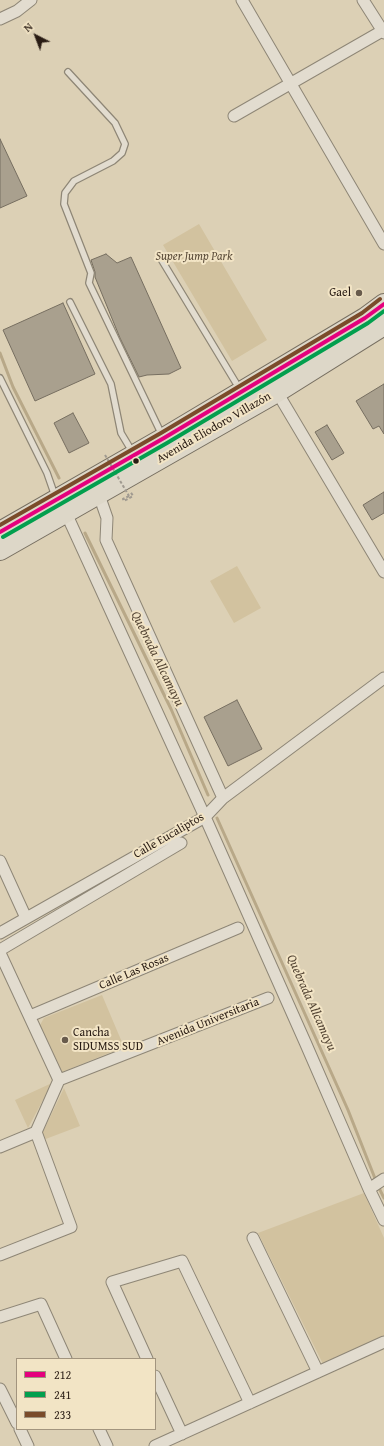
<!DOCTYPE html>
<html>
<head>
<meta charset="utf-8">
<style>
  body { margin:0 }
  #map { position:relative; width:384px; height:1446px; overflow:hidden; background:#dcd0b5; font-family:"Gentium Book Plus",serif }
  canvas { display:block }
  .legend { position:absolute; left:16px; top:1358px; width:140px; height:72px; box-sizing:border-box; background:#f2e4c5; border:1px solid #a2947e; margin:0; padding:5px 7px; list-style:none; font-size:12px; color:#291c14 }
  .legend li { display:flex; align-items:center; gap:8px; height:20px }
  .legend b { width:20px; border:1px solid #a2947e }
  .north { position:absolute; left:16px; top:16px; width:40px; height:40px; -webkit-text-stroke:3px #f2e4c5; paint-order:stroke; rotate:318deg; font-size:11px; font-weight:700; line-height:16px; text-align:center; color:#291c14 }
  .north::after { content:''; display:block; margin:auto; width:14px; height:18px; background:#291c14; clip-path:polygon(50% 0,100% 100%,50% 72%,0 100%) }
</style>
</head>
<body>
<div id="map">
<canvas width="384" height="1446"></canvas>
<ul class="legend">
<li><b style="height:5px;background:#e5007d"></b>212</li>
<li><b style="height:5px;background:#029f4e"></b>241</li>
<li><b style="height:5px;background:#7a4b2a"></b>233</li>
</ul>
<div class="north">N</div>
</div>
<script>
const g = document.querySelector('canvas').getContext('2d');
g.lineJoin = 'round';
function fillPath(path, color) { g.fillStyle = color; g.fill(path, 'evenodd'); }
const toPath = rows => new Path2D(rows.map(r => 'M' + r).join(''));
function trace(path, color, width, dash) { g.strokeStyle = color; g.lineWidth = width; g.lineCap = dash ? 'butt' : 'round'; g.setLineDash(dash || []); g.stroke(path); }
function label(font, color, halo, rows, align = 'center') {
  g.font = font + ' "Gentium Book Plus",serif'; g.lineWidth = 4; g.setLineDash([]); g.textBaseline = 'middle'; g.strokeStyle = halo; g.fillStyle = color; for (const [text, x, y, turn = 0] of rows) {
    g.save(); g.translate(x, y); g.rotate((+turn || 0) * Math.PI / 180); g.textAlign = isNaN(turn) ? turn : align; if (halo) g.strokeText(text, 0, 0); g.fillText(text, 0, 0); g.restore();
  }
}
fillPath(toPath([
  [199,224,267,340,232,361,163,245],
  [237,566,261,608,234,623,210,581],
  [102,995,124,1047,62,1072,40,1025,44,1018],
  [52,1083,28,1128,15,1100],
  [64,1088,80,1126,43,1140,42,1134],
  [364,1193,384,1238,384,1339,326,1364,323,1364,258,1233]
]), '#d2c29f');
trace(toPath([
  [0,353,13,387,59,478],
  [85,533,171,709,208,795],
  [217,818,348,1110,376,1181],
  [378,1186,384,1198]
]), '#b8a888', 3);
const building = toPath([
  [0,139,27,196,0,208,0,139],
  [106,254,117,263,131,257,181,368,169,374,147,375,139,377,120,338,95,277,95,272,91,260,106,254],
  [63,303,95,374,35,401,3,330,63,303],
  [384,384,384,434,379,426,373,429,356,401,384,384],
  [73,413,89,443,69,453,54,423,73,413],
  [327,425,344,453,332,460,315,432,327,425],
  [384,492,384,513,372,520,363,505,384,492],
  [237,700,262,749,228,766,204,717,237,700]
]);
fillPath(building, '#a9a08e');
trace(building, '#766e60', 1);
const lane = toPath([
  [68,72,115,123,125,144,122,153,113,161,74,181,65,193,64,204,91,273,89,283,162,435],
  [161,259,239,388],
  [70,302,111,384,121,433,133,453],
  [0,378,47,473,55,496]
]);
const street = toPath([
  [242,0,384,244],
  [363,0,384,33],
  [0,19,17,11,31,0],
  [234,116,384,30],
  [277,392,384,572],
  [99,495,107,518,106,540,223,798],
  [66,513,205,817,305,1042,369,1189,384,1220],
  [0,861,26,918],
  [0,933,205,817,223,798,384,678],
  [0,950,181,843],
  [0,953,59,1080],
  [30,1016,238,928],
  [0,1147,36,1132,59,1080,268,998],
  [369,1189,384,1179],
  [253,1238,318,1372],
  [0,1255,71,1227,36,1132],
  [0,1317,41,1304,66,1359],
  [147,1359,112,1282,182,1261,250,1403],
  [155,1376,182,1434],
  [0,1389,17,1423],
  [20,1429,28,1446],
  [99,1429,107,1446],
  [155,1446,384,1342]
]);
const highway = toPath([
  [0,532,164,438,365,318,384,304],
  [0,550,277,392,384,325]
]);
trace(lane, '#8e8676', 8);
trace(street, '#8e8676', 13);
trace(highway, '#766e60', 22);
trace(toPath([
  [129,496,123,499,124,501,133,496,130,491]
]), '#a09a90', 2, [3, 2]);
trace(lane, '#e2dccf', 5.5);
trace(street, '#e2dccf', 11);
trace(highway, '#ddd7c8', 20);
trace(toPath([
  [105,455,129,496]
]), '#a09a90', 2, [3, 2]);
trace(toPath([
  [0,532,164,438,365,318,384,304]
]), '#e5007d', 4);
trace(toPath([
  [3,537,167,443,368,323,384,311]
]), '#029f4e', 4);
trace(toPath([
  [0,525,161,433,362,313,380,299]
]), '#7a4b2a', 4);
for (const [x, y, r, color] of [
  [359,293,4,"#685b4c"],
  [136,461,3.5,"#291c14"],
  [65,1040,4,"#685b4c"]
]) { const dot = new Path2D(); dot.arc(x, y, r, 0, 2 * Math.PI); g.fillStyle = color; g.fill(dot); trace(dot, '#f2e4c5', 1.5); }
label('italic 12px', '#594a38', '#f2e4c5', [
  ["Super Jump Park",194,257]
]);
label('12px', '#291c14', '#f2e4c5', [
  ["Gael",351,293],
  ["Cancha",73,1033,"left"],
  ["SIDUMSS SUD",73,1047,"left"]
], 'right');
label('12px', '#291c14', '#f2e4c5', [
  ["Avenida Eliodoro Villazón",214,428,-30],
  ["Calle Eucaliptos",169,836,-30],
  ["Calle Las Rosas",134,972,-23],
  ["Avenida Universitaria",208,1022,-22]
]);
label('italic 13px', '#564736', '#f2e4c5', [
  ["Quebrada Allcamayu",157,659,64],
  ["Quebrada Allcamayu",311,1003,66]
]);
</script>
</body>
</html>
